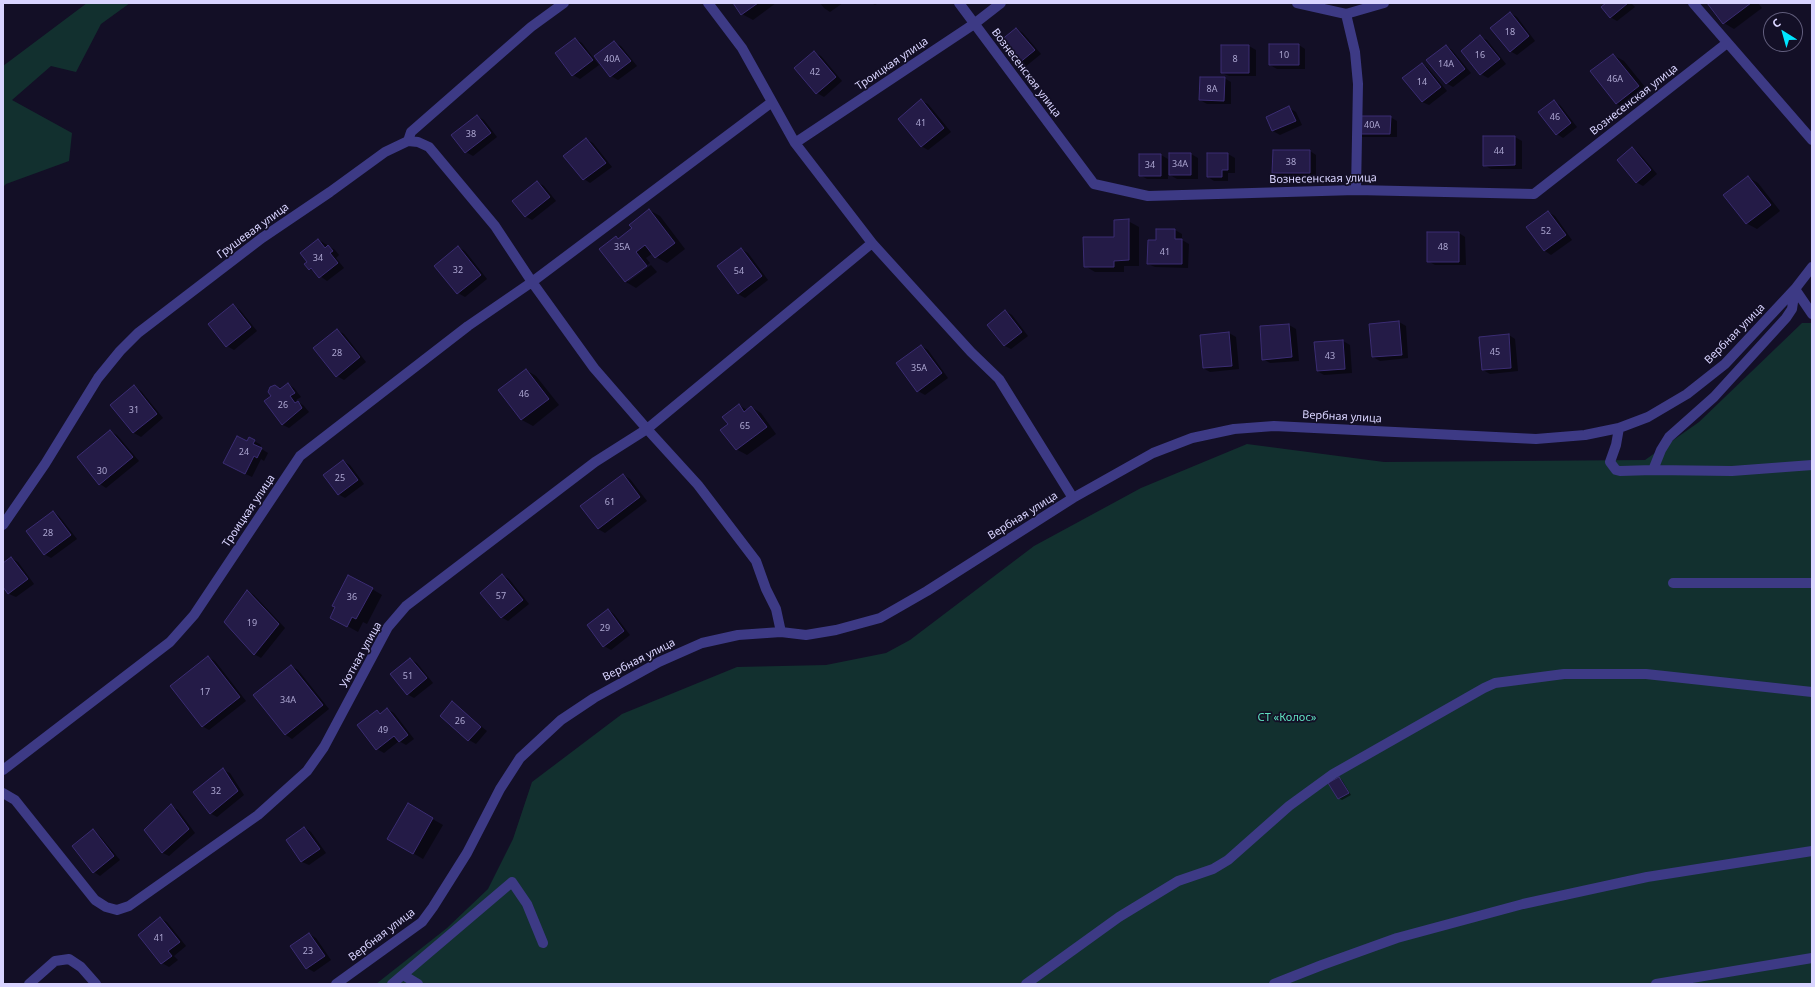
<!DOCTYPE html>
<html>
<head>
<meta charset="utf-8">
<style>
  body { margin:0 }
  #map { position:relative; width:1815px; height:987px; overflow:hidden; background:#130f26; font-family:"Noto Sans",sans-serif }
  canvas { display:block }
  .frame { position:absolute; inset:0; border:4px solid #d9d4ff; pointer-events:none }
  .north { position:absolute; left:1763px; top:12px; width:40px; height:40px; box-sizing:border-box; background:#130f26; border:1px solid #625e7d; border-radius:50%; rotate:323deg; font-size:11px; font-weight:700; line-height:16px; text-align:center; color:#d9d4ff }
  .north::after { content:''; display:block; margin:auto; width:14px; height:18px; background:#00e5ff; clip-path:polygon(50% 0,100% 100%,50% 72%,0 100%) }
</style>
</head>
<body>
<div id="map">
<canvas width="1815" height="987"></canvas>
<div class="frame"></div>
<div class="north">С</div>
</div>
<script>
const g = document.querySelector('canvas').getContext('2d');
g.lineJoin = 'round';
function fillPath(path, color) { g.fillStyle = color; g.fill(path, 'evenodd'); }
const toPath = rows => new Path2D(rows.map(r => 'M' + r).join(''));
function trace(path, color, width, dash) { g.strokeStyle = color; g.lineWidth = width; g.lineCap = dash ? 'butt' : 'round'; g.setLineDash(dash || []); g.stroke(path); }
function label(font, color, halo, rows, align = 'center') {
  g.font = font + ' "Noto Sans",sans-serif'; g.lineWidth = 3.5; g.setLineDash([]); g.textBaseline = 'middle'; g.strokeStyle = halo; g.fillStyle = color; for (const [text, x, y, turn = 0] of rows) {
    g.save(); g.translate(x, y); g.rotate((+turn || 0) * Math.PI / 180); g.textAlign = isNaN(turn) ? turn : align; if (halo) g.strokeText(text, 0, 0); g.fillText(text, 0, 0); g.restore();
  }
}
fillPath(toPath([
  [87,3,130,3,101,24,76,72,51,66,12,100,72,133,69,161,6,184,3,187,3,66],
  [1802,323,1812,323,1812,984,376,984,447,928,488,889,513,839,532,782,622,714,737,667,826,665,886,653,910,640,1034,546,1141,488,1247,444,1384,462,1645,460,1699,422]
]), '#12302f');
fillPath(toPath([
  [734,3,776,3,753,20,742,14],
  [820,3,843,3,830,12,824,8],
  [871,3,879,3,875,5],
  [1608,3,1631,3,1635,7,1617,21,1610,17],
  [1709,3,1758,3,1762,8,1734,29,1724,23],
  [1510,13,1517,17,1535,41,1517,55,1510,51],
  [1017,29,1023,33,1041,54,1025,67,1019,63],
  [1480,37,1487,40,1506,64,1488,78,1481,74,1462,51],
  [576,39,582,43,599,65,580,79,573,75,557,53],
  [614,42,621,46,637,66,618,80,611,76,595,57],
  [1299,45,1305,49,1305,69,1277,69,1270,65],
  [1222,46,1249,46,1256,50,1256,76,1229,76,1222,73],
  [1446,46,1452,50,1471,73,1453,87,1446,83],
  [814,52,821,56,842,81,824,97,817,93],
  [1613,55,1624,61,1649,92,1627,110,1617,104,1592,72],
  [1422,64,1428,68,1447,91,1429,105,1422,102],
  [1224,78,1231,82,1231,104,1207,104,1200,100],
  [921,101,928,104,951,132,928,150,921,146],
  [1554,102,1560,105,1577,127,1563,138,1557,134],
  [1289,108,1296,112,1302,125,1280,135,1273,131,1267,117],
  [477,116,484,120,497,137,473,156,466,152],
  [1390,117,1397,121,1397,137,1362,137,1355,133],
  [1515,137,1522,141,1522,169,1491,169,1484,165],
  [586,139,593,143,612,167,590,183,584,179],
  [1633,149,1639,153,1657,174,1643,186,1636,182],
  [1310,151,1316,155,1316,177,1280,176,1273,173],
  [1191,154,1198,158,1198,179,1177,179,1170,175],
  [1208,154,1228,154,1235,158,1235,173,1228,173,1228,181,1214,181,1208,177],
  [1161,155,1168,159,1168,179,1147,179,1140,175],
  [1748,177,1758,183,1780,211,1757,229,1746,223],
  [537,182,544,186,556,201,532,220,525,216],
  [649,210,660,216,685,249,667,263,656,257,653,253,646,258,650,263,628,279,628,282,651,265,657,272,636,288,626,282,601,249,616,237,620,239,633,229],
  [1548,212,1555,216,1572,240,1551,255,1545,251,1528,227],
  [1128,221,1139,227,1139,266,1124,266,1124,272,1095,272,1085,266,1115,238],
  [1157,230,1175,230,1182,234,1182,240,1189,244,1188,268,1155,267,1148,264,1156,241],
  [1459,233,1465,237,1466,265,1435,265,1428,261],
  [319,240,335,250,339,255,336,258,344,268,327,281,310,269,308,262],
  [458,247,465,251,487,279,465,297,458,293],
  [741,249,748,253,768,280,745,298,738,294],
  [233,306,240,310,257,331,234,350,227,346],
  [1005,311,1012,315,1028,336,1011,349,1005,346,988,325],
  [1399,322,1406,326,1408,358,1380,361,1373,357],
  [1289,325,1296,329,1299,361,1270,363,1263,359,1261,327],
  [337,330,344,334,366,362,344,380,337,376,315,349],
  [1229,333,1236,337,1239,369,1210,372,1203,368,1201,336],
  [1509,335,1515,339,1518,371,1490,374,1483,370],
  [1343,341,1350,345,1352,373,1324,375,1317,371],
  [921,346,928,350,948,378,925,395,918,391],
  [526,370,536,376,559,405,533,426,522,420,500,390],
  [288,384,294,388,301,397,296,400,304,406,309,412,289,428,283,425,265,401],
  [134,387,141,391,163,418,141,437,134,433,112,405],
  [739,405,747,410,751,407,761,413,776,434,747,455,736,449,729,424],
  [110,431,117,435,139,461,106,488,100,484],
  [249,438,261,445,260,448,268,453,264,461,261,459,252,477,231,467],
  [343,461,350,465,364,484,345,498,338,494],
  [623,475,630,479,647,501,605,533,598,529],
  [53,512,59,516,77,539,51,558,44,554],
  [11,558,18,562,34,584,16,597,9,594,3,586,3,564],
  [502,575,509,579,529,604,508,621,501,617],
  [372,589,382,595,367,624,363,622,358,632,342,623],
  [247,591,254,595,285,628,261,658,254,654],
  [608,610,614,614,630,635,611,650,604,646],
  [208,657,215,661,246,701,209,730,202,726],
  [410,659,417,663,433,683,414,698,407,694],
  [291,666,298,670,329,709,292,739,286,735,254,695],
  [452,703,487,731,476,744,469,740],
  [387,709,394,713,414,739,406,745,399,741,384,753,377,749,377,711,381,714],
  [223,770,230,773,244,795,217,817,210,813],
  [1339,778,1342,780,1351,795,1342,800,1338,798],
  [408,805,443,825,423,859,389,839],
  [171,806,178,810,195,833,169,856,163,853,146,830],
  [305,828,311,832,326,853,309,865,302,862,287,840],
  [93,831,99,835,120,860,100,876,94,872],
  [160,918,167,922,186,946,174,956,178,960,169,967,162,963,139,935],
  [309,934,316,938,331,960,314,972,307,968]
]), '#0007');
const building = toPath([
  [733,3,758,3,741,15,733,3],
  [1606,3,1628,3,1610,18,1601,7,1606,3],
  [1707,3,1751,3,1723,24,1707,3],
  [1510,12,1529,36,1510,52,1490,28,1510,12],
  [1016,28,1035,50,1018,64,1000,41,1016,28],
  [1480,35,1500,59,1480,75,1461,51,1480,35],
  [575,38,593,60,572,76,555,53,575,38],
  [614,41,631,61,610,77,594,56,614,41],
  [1269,44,1299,44,1299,65,1269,65,1269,44],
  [1221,45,1249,45,1249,73,1221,73,1221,45],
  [1446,45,1465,69,1446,84,1426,60,1446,45],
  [814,51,836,77,816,94,794,68,814,51],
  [1613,54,1639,86,1616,104,1590,71,1613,54],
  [1422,63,1441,87,1422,102,1402,78,1422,63],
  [1200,77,1225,77,1224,101,1199,100,1200,77],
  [921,99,944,128,921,147,898,119,921,99],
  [1554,100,1571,123,1556,135,1538,112,1554,100],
  [1289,106,1296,121,1272,131,1266,117,1289,106],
  [477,115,491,133,465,153,451,135,477,115],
  [1354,116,1391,116,1390,134,1354,134,1354,116],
  [1483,136,1515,136,1515,165,1483,166,1483,136],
  [586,138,606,163,583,180,563,156,586,138],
  [1632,147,1651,170,1636,183,1617,160,1632,147],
  [1273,150,1310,150,1310,173,1272,173,1273,150],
  [1169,153,1191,153,1191,175,1169,175,1169,153],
  [1207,153,1228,153,1228,170,1222,170,1222,177,1207,177,1207,153],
  [1139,154,1161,154,1161,176,1139,176,1139,154],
  [1748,176,1771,205,1746,224,1723,195,1748,176],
  [537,181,550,197,525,217,512,201,537,181],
  [649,209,675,243,655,258,645,245,636,252,647,266,625,282,599,249,616,236,618,239,632,228,629,225,649,209],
  [1548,211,1566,235,1544,251,1526,227,1548,211],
  [1129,219,1129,260,1114,261,1114,267,1084,267,1083,237,1114,237,1114,220,1129,219],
  [1156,229,1175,229,1175,239,1182,239,1182,264,1147,264,1148,240,1156,240,1156,229],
  [1427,232,1459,232,1459,262,1427,262,1427,232],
  [318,239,325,248,328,245,333,251,330,253,338,263,319,278,311,268,309,270,304,264,307,262,300,253,318,239],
  [458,246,481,275,457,294,434,266,458,246],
  [741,248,762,276,738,294,717,266,741,248],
  [233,304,251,327,226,347,208,324,233,304],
  [1005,310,1022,332,1004,346,987,325,1005,310],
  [1399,321,1402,355,1372,357,1369,324,1399,321],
  [1289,324,1292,357,1262,360,1260,326,1289,324],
  [337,329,360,357,336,377,313,348,337,329],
  [1229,332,1232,366,1203,368,1200,335,1229,332],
  [1509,334,1511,368,1482,370,1479,337,1509,334],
  [1343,340,1345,369,1317,371,1314,342,1343,340],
  [921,345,942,373,917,392,896,363,921,345],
  [526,369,549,399,521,420,498,390,526,369],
  [288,383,295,393,290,396,295,403,298,401,302,408,282,425,264,401,271,396,268,392,270,387,275,385,280,389,288,383],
  [134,385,157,414,133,433,110,405,134,385],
  [739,404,744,412,751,406,767,427,736,450,720,430,728,424,722,417,739,404],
  [110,430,133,457,99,485,77,457,110,430],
  [237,436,247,441,249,437,255,440,253,444,262,448,257,458,254,456,245,474,223,463,237,436],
  [343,460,358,480,338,495,323,475,343,460],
  [623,474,640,497,598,529,580,506,623,474],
  [53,511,71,535,44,555,26,531,53,511],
  [11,557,28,579,8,594,3,587,3,563,11,557],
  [502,574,523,600,501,618,480,593,502,574],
  [348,575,373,588,356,619,352,617,347,627,330,618,335,607,332,606,348,575],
  [247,590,279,624,254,655,224,622,247,590],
  [608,609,624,631,603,647,587,625,608,609],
  [208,656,240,697,202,727,170,686,208,656],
  [410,658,427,678,407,695,390,674,410,658],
  [291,665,323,705,285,735,253,695,291,665],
  [452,701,481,727,468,741,440,716,452,701],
  [387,708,408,735,399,742,394,736,376,750,357,725,377,710,380,714,387,708],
  [223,768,238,791,210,814,193,792,223,768],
  [1339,777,1349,793,1338,799,1328,783,1339,777],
  [408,803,433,818,413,854,387,839,408,803],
  [171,804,189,829,162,853,144,830,171,804],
  [304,827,320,849,301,862,286,840,304,827],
  [93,829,114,856,93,873,72,846,93,829],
  [160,917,180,942,168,951,172,956,161,964,138,935,160,917],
  [309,933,325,956,306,969,290,946,309,933]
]);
fillPath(building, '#241b47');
trace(building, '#3b2d73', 1);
trace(toPath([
  [708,3,742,48,795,143,872,243,971,352,999,379,1073,498],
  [959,3,1094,184,1148,196,1356,190,1534,194,1727,43],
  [1297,3,1346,14,1384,3],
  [1693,3,1812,140],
  [1346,14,1355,52,1358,84,1356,190],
  [795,143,974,24,1001,3],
  [1795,289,1812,314],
  [1619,428,1616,445,1610,462,1616,470,1620,471,1653,470,1732,471,1812,465],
  [1653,470,1661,450,1669,437,1714,397,1786,318,1792,309,1795,289],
  [3,525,45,464,98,378,120,351,138,333,262,238,330,192,385,152,408,141,411,132,531,27,564,3],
  [1673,583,1812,583],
  [781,632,776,609,766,589,756,561,698,485,647,429,872,243],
  [3,770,170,642,194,615,300,456,468,326,532,282,772,102],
  [3,793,15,800,95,900,106,907,117,910,129,906,258,815,307,771,324,747,388,627,406,606,595,462,647,429,594,368,532,282,495,226,429,147,418,142,408,141],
  [403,975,418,984],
  [29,984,55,961,69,959,81,967,96,984],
  [336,984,422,922,433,907,467,853,500,789,520,758,561,720,594,698,659,662,702,643,738,635,781,632,806,635,836,630,880,618,927,591,1073,498,1153,453,1192,438,1234,429,1274,426,1536,439,1585,435,1619,428,1648,417,1687,394,1725,364,1795,289,1812,267],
  [392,984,512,882,527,904,543,943],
  [1026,984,1119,917,1178,881,1213,869,1228,860,1289,806,1333,774,1484,688,1495,683,1564,674,1646,674,1812,692],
  [1274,984,1322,965,1397,938,1523,904,1647,877,1812,851],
  [1656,984,1812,958]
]), '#3d3a85', 10);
label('9px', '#aca6d1', null, [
  ["18",1510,32],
  ["10",1284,55],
  ["16",1480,55],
  ["40А",612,59],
  ["8",1235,59],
  ["14А",1446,64],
  ["42",815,72],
  ["46А",1615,79],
  ["14",1422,82],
  ["8А",1212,89],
  ["46",1555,117],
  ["41",921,123],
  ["40А",1372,125],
  ["38",471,134],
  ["44",1499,151],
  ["38",1291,162],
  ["34А",1180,164],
  ["34",1150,165],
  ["52",1546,231],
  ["35А",622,247],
  ["48",1443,247],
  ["41",1165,252],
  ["34",318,258],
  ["32",458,270],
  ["54",739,271],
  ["45",1495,352],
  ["28",337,353],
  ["43",1330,356],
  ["35А",919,368],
  ["46",524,394],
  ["26",283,405],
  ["31",134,410],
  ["65",745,426],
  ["24",244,452],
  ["30",102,471],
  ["25",340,478],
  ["61",610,502],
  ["28",48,533],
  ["57",501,596],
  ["36",352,597],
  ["19",252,623],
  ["29",605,628],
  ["51",408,676],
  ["17",205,692],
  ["34А",288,700],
  ["26",460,721],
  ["49",383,730],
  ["32",216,791],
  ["41",159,938],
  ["23",308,951]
]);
label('11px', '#d9d4ff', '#130f26', [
  ["Троицкая улица",892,64,-34],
  ["Вознесенская улица",1026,73,53],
  ["Вознесенская улица",1634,100,-38],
  ["Вознесенская улица",1323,179,-1],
  ["Грушевая улица",253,231,-36],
  ["Вербная улица",1735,334,-45],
  ["Вербная улица",1342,417,3],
  ["Троицкая улица",249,511,-56],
  ["Вербная улица",1023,516,-32],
  ["Уютная улица",361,655,-61],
  ["Вербная улица",639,660,-27],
  ["Вербная улица",382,935,-37]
]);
label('11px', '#5fe0c0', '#130f26', [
  ["СТ «Колос»",1287,718]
]);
</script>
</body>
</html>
